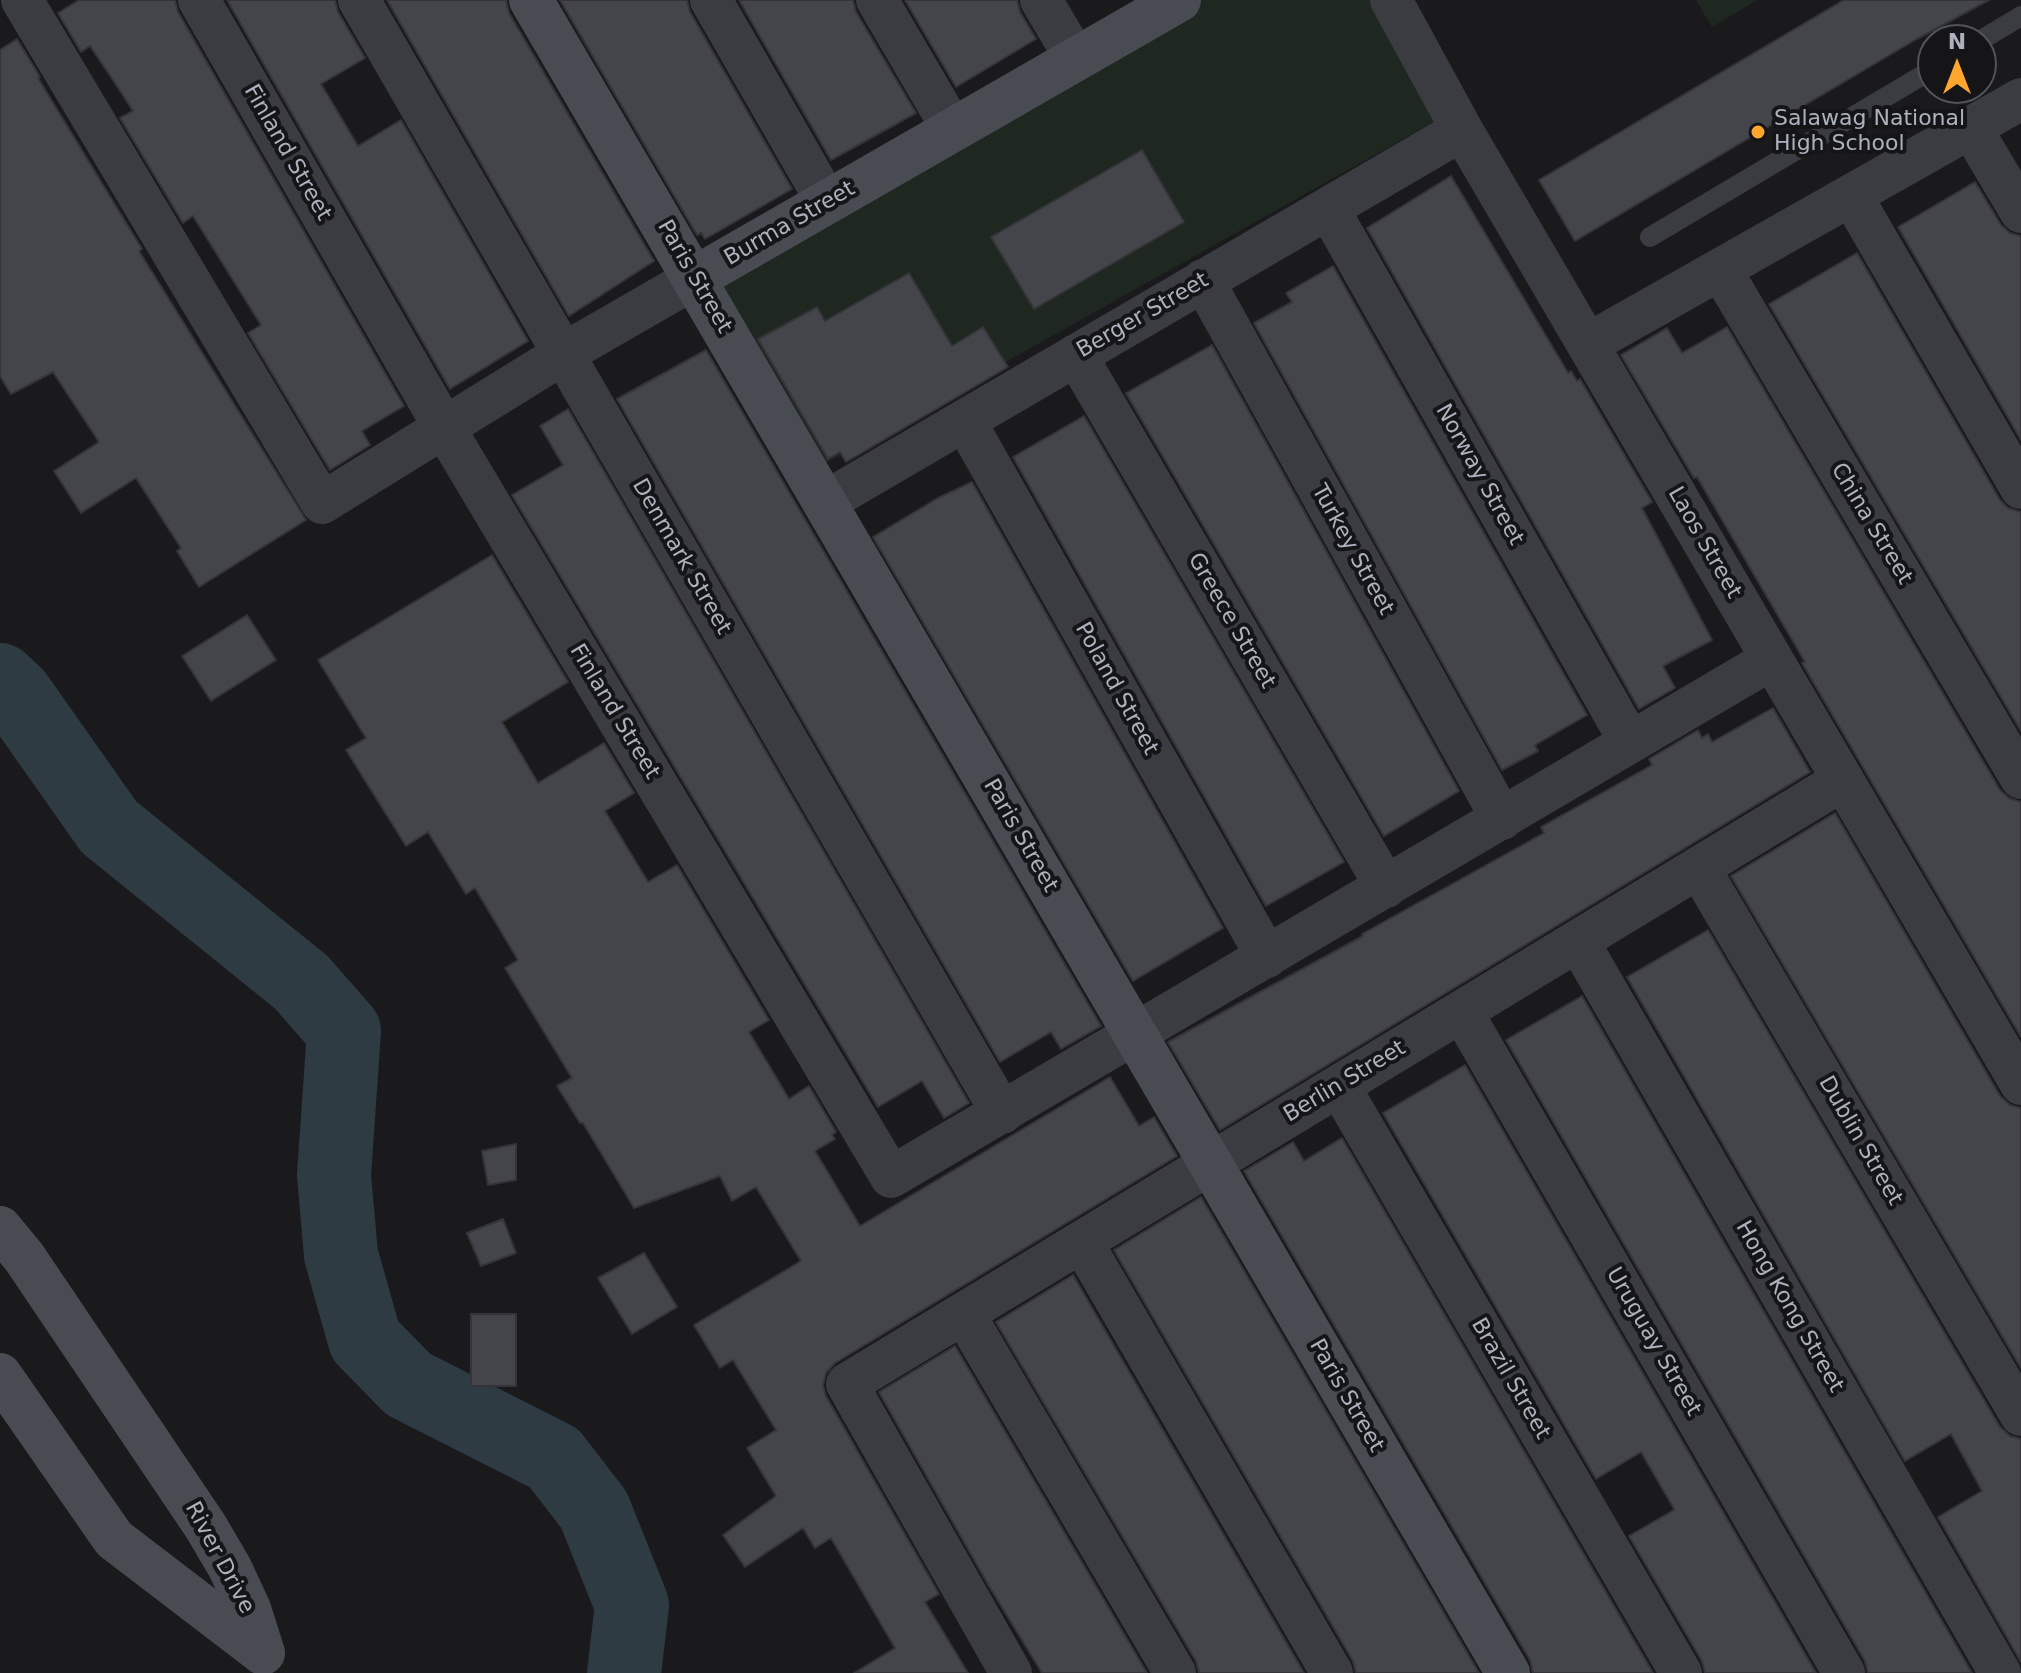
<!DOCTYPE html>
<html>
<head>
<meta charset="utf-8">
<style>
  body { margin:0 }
  #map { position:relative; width:2021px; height:1673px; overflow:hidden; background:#1a1a1d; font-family:"DejaVu Sans",sans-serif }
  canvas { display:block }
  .north { position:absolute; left:1917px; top:24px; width:80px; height:80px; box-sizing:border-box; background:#151518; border:2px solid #51545a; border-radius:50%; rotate:0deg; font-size:22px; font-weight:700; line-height:32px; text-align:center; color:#abb2bd }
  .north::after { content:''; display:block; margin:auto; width:28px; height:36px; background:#ffa62f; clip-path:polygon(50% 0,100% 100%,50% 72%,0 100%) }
</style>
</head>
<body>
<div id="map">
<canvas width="2021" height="1673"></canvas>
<div class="north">N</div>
</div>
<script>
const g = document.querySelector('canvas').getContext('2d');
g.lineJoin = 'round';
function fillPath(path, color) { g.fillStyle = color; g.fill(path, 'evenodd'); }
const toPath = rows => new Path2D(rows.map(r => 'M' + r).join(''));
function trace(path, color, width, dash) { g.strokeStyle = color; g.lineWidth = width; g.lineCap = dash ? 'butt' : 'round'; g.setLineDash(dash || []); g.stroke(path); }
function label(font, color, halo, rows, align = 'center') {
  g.font = font + ' "DejaVu Sans",sans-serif'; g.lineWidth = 8; g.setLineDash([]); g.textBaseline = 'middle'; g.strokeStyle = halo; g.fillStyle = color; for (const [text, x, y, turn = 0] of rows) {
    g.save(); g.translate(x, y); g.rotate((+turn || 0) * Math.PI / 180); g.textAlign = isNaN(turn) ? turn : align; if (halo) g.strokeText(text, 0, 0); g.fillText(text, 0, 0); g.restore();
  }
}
fillPath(toPath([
  [1192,0,1376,0,1437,120,824,464,705,280],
  [1696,0,1757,0,1712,27]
]), '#1f2820');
trace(toPath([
  [0,680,16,695,109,827,301,982,344,1031,334,1175,341,1255,365,1340,408,1384,554,1458,594,1510,632,1605,624,1673]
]), '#2e3b42', 74);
const building = toPath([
  [79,0,175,0,178,12,404,406,362,431,370,445,330,470,248,333,261,325,193,216,183,223,120,118,133,111,113,80,90,46,81,52,58,13,79,0],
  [227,0,335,0,338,12,365,58,321,84,358,146,401,120,528,341,450,389,227,0],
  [387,0,506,0,509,13,654,261,569,316,387,0],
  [560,0,687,0,690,12,792,189,705,239,701,233,697,235,560,0],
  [739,0,853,0,856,12,916,113,831,160,739,0],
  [905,0,1017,0,1020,12,1036,39,956,87,905,0],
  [1844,0,1989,0,1915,40,1575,241,1539,180,1844,0],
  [17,39,40,77,38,78,142,249,139,251,306,520,199,587,177,551,181,548,136,478,81,513,54,471,99,442,53,372,11,394,0,376,0,50,17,39],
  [1142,150,1184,222,1034,309,991,237,1142,150],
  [1451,176,1568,373,1571,371,1577,381,1580,379,1652,502,1642,508,1712,640,1663,666,1675,688,1639,709,1367,228,1451,176],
  [1975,182,2001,225,2010,233,2021,236,2021,440,1898,227,1975,182],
  [1857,253,2000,500,2008,508,2021,512,2021,731,1769,304,1857,253],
  [1333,266,1587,715,1535,745,1538,751,1502,770,1254,323,1292,302,1286,293,1333,266],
  [909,273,952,346,983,327,1008,367,846,462,840,452,828,459,758,339,817,307,825,321,909,273],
  [1727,327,2000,790,2009,798,2021,802,2021,1037,1802,663,1805,662,1697,477,1694,478,1621,355,1667,328,1682,353,1727,327],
  [1212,345,1459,791,1384,836,1126,393,1212,345],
  [706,350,1101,1026,1061,1049,1051,1032,1000,1062,617,399,706,350],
  [568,409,969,1103,944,1118,922,1081,878,1107,512,495,563,465,540,426,568,409],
  [1084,416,1344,862,1266,906,1013,457,1084,416],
  [972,482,1223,928,1133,981,873,537,938,498,972,482],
  [492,555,568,682,502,722,538,783,604,743,634,793,605,811,648,882,677,865,769,1020,749,1032,789,1099,809,1086,836,1132,832,1135,835,1139,815,1151,860,1226,1110,1077,1139,1126,1154,1117,1177,1156,835,1363,826,1373,823,1385,826,1396,939,1594,925,1602,968,1673,854,1673,895,1648,831,1538,815,1548,803,1528,745,1567,723,1535,776,1496,747,1448,776,1430,733,1360,720,1368,694,1325,801,1261,756,1187,732,1201,720,1176,634,1208,583,1123,580,1123,557,1086,572,1078,505,968,518,960,475,888,466,894,428,832,406,846,346,750,366,738,318,660,492,555],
  [247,615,276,660,211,701,182,656,247,615],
  [1773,708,1810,772,1220,1130,1168,1042,1363,936,1362,934,1544,833,1541,827,1652,765,1649,759,1698,730,1702,738,1708,734,1712,742,1773,708],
  [1835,813,2000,1096,2010,1105,2021,1108,2021,1368,1731,876,1835,813],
  [1708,930,2000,1427,2010,1436,2021,1439,2021,1662,1938,1517,1982,1491,1951,1434,1905,1461,1627,977,1708,930],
  [1582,996,1972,1673,1868,1673,1865,1661,1506,1040,1582,996],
  [1465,1065,1816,1673,1705,1673,1702,1661,1629,1536,1674,1510,1673,1507,1641,1452,1596,1479,1383,1113,1465,1065],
  [1342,1138,1653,1673,1533,1673,1530,1660,1244,1171,1293,1142,1304,1161,1342,1138],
  [516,1144,516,1180,488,1185,482,1151,516,1144],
  [1201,1197,1479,1673,1356,1673,1353,1661,1114,1250,1201,1197],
  [503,1219,516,1253,481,1266,467,1233,503,1219],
  [644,1253,677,1307,632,1334,598,1278,644,1253],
  [1073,1275,1304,1673,1199,1673,1196,1661,996,1322,1073,1275],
  [471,1314,516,1314,516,1386,471,1386,471,1314],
  [955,1346,1147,1673,1042,1673,989,1586,879,1392,955,1346]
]);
fillPath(building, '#44454a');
trace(building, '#343439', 2);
trace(toPath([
  [1981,40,2021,16],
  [1650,237,1933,69]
]), '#3a3c42', 20);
trace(toPath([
  [22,0,322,503,563,354,695,278],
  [199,0,445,429,891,1177,1772,659],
  [359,0,1002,1113],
  [711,0,827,202],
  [877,0,953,130],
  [1041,0,1076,59],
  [1391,0,1462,130,2021,1084],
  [1971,128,2021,212],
  [1851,195,2021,488],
  [1328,208,1630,742],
  [1721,270,2021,778],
  [1203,280,1502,819],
  [1588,344,2021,99],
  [1076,355,1386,887],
  [965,421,1267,957],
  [825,502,1462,130],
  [1699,868,2021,1415],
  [1578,941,2000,1673],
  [1462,1012,1844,1673],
  [1339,1086,1681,1673],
  [1082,1242,1332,1673],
  [964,1314,1175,1673],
  [1011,1673,847,1384,1843,780]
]), '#3a3c42', 42);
trace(toPath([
  [531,0,1508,1673],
  [695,278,1179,0],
  [0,1228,24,1257,206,1527,230,1568,249,1609,263,1653],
  [0,1375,114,1539,263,1653]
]), '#484c52', 44);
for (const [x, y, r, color] of [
  [1758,132,8,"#ffa62f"]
]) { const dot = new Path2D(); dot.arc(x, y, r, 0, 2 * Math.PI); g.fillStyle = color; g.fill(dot); trace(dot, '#151518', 3); }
label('22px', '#abb2bd', '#151518', [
  ["Salawag National",1774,119],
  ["High School",1774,144]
], 'left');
label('22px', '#abb2bd', '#151518', [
  ["Finland Street",287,153,60],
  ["Burma Street",790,224,-30],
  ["Paris Street",694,277,60],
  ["Berger Street",1143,316,-30],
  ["Norway Street",1479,475,61],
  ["China Street",1871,524,59],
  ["Laos Street",1704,543,60],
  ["Turkey Street",1352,550,61],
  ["Denmark Street",681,557,60],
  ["Greece Street",1231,621,60],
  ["Poland Street",1116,689,61],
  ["Finland Street",614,712,59],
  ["Paris Street",1020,836,60],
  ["Berlin Street",1345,1082,-31],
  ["Dublin Street",1860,1141,60],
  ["Hong Kong Street",1789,1307,60],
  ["Uruguay Street",1653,1342,60],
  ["Brazil Street",1510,1379,60],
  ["Paris Street",1346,1396,60],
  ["River Drive",219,1558,62]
]);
</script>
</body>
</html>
